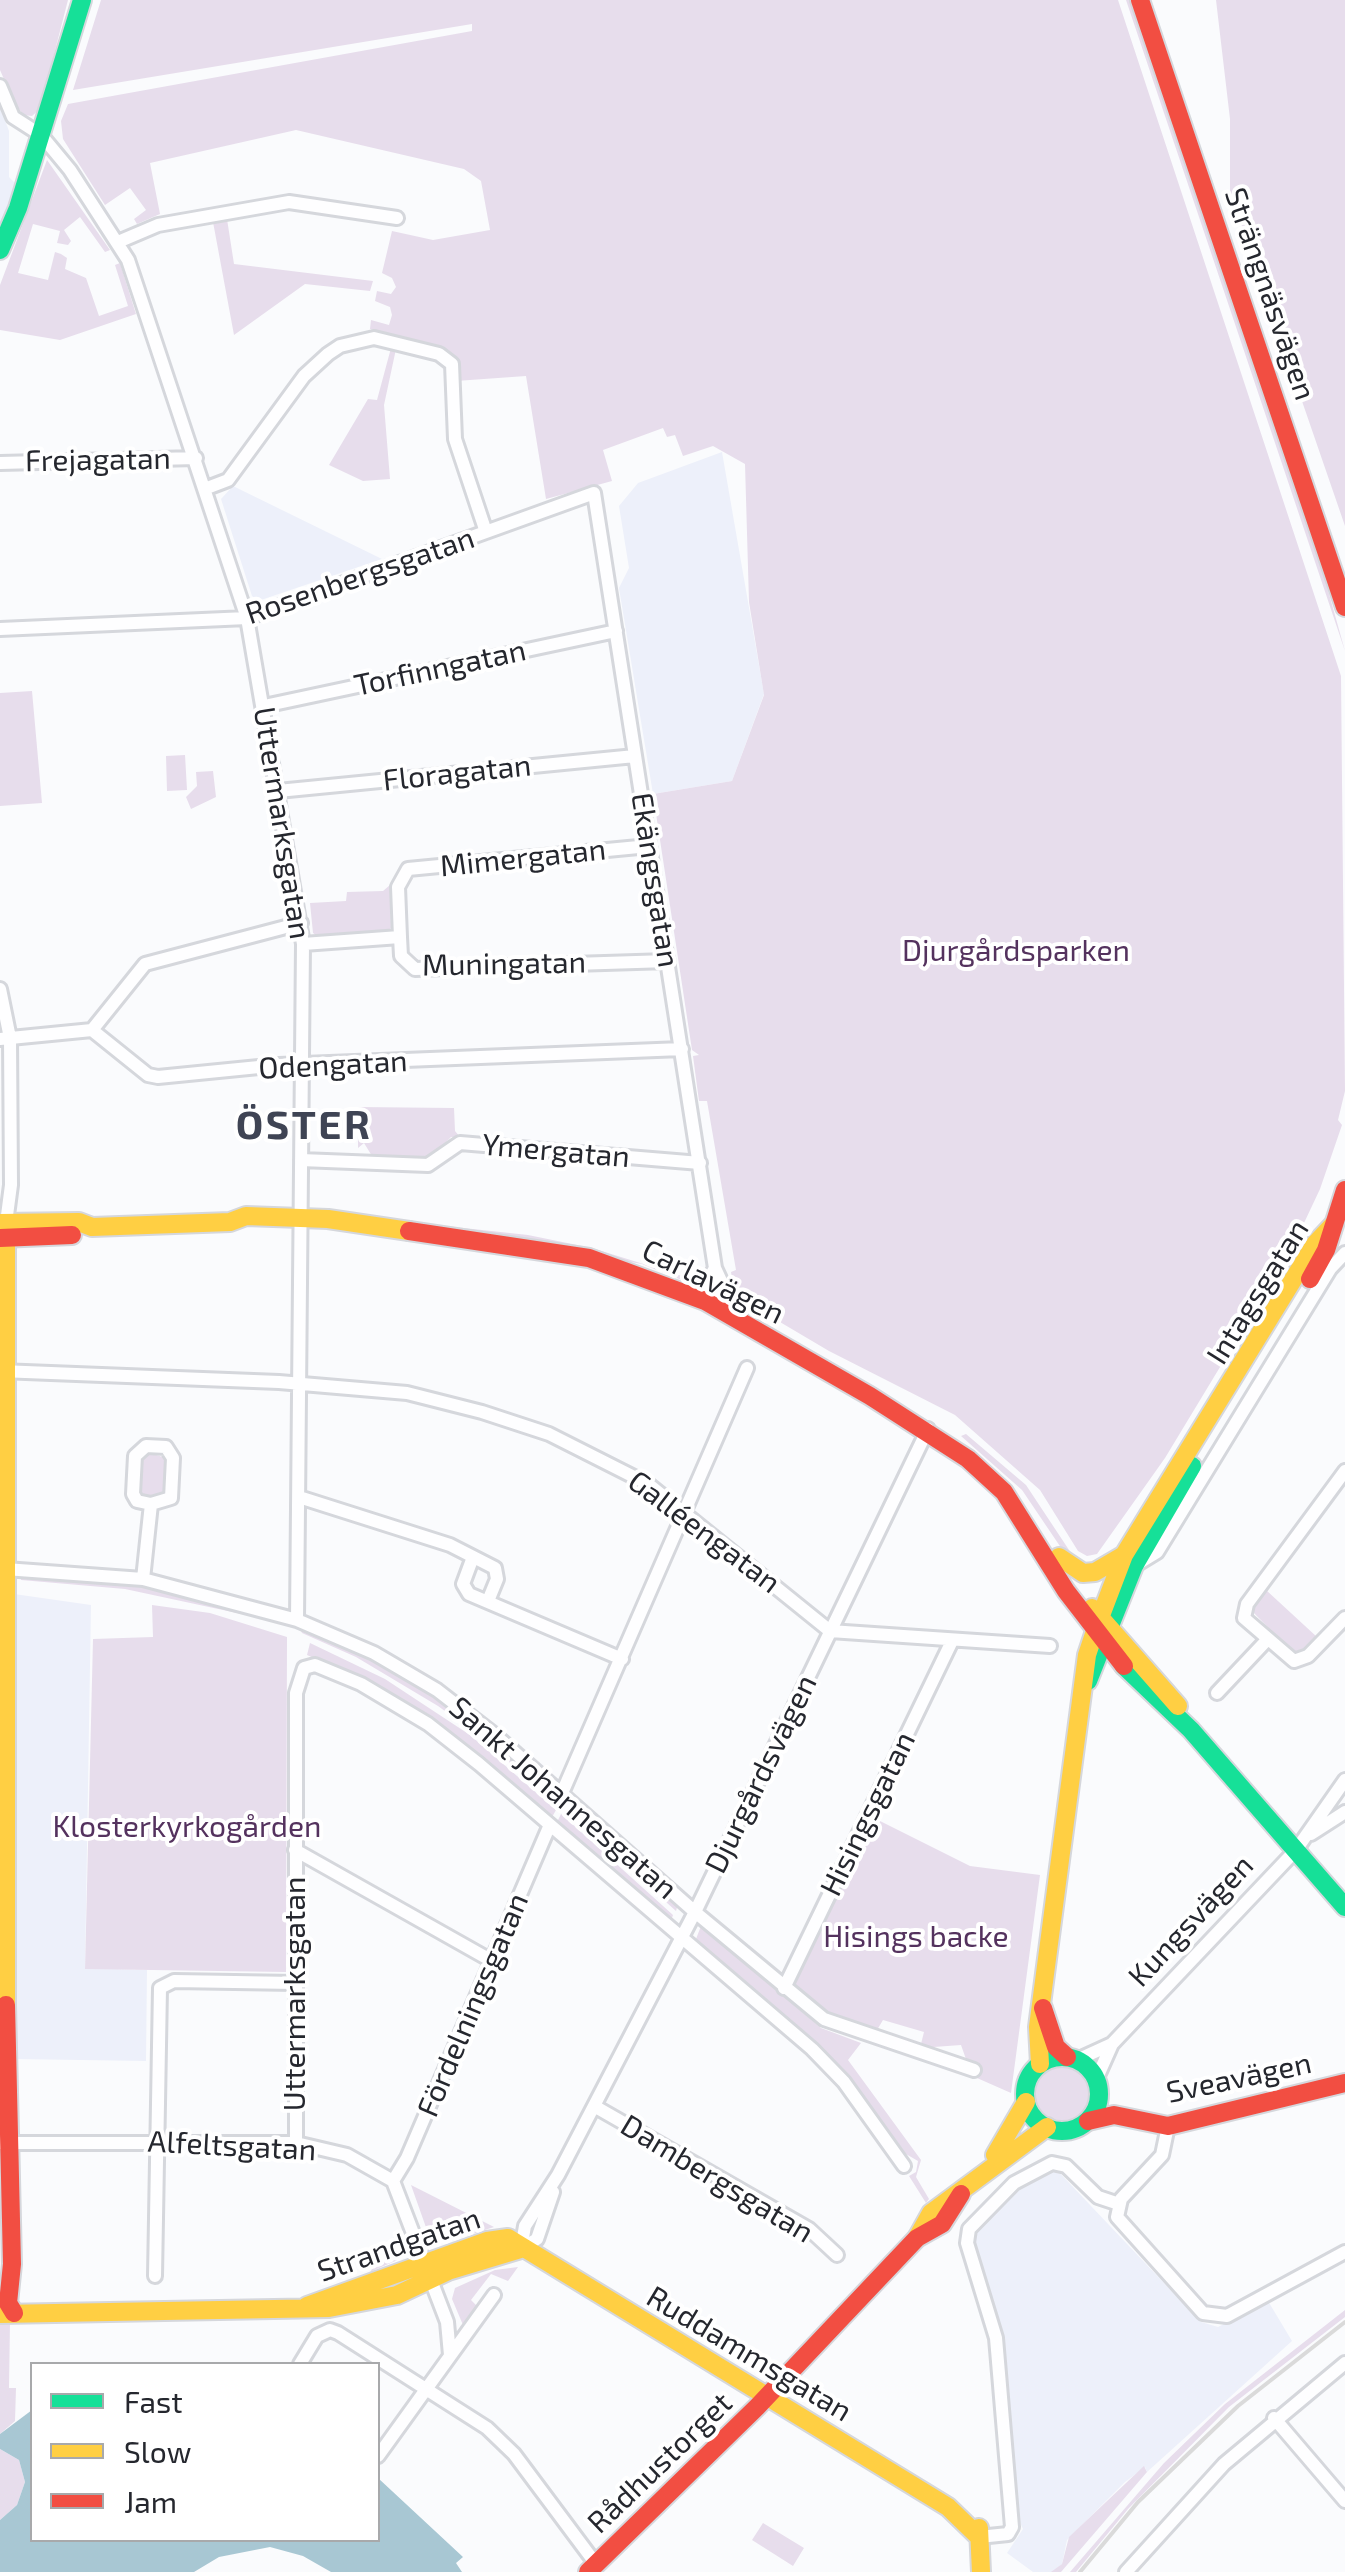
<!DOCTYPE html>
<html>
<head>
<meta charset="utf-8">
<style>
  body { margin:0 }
  #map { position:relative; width:1345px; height:2572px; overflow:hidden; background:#fafbfd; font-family:"Exo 2",sans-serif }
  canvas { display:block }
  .legend { position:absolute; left:30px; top:2362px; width:350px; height:180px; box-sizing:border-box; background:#fff; border:2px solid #a8a9ab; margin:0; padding:12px 18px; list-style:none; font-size:30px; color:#25272e }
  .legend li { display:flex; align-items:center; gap:20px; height:50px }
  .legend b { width:50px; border:2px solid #a8a9ab }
</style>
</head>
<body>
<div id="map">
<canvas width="1345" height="2572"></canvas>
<ul class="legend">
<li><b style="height:12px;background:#16e098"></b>Fast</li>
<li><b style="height:12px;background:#ffcf43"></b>Slow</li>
<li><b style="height:12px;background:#f24e42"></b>Jam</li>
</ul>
</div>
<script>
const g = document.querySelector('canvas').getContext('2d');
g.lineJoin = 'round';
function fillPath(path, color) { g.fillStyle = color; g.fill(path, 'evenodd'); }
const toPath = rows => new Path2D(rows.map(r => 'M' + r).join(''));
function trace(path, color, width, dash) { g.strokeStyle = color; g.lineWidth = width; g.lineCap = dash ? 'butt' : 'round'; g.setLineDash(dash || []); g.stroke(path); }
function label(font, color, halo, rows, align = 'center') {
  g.font = font + ' "Exo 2",sans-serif'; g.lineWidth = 8; g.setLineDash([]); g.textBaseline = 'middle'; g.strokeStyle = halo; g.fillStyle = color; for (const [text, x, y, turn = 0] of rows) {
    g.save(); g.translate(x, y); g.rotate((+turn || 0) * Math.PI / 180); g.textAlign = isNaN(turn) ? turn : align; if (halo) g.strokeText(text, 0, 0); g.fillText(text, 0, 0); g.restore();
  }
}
fillPath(toPath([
  [0,107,9,131,9,177,15,183,0,230],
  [722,452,764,694,732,781,653,794,619,588,629,568,619,506,638,483],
  [233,486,382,559,258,601,252,596,221,499],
  [14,1594,91,1605,85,1968,147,1970,146,2061,15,2059],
  [1055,2168,1201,2322,1218,2327,1268,2301,1292,2341,1147,2472,1145,2467,1125,2482,1067,2540,1062,2564,1053,2572,1033,2572,1007,2553,1023,2529,1014,2510,1007,2377,972,2241,978,2226,1021,2184]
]), '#edf0fa');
fillPath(toPath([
  [0,0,68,0,40,109,32,116,23,115,14,102,0,70],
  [101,0,1118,0,1341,676,1345,1091,1338,1120,1342,1125,1320,1189,1296,1240,1284,1243,1280,1251,1292,1248,1165,1458,1097,1554,1087,1556,1078,1551,1040,1490,955,1415,829,1351,741,1299,733,1285,731,1272,736,1270,707,1101,699,1101,693,1056,699,1055,692,1050,653,794,732,781,764,695,749,602,745,464,713,446,683,456,675,435,667,437,663,428,603,450,612,481,546,499,526,376,456,381,458,363,445,349,370,329,371,320,389,325,392,315,390,307,375,301,377,291,391,294,396,287,392,278,382,273,392,231,433,240,490,230,481,181,464,169,296,130,150,163,160,214,137,224,134,219,146,210,130,188,105,205,63,139,61,121,68,104,472,31,472,24,73,90],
  [1126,0,1132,0,1312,533,1345,651],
  [1216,0,1345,0,1345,526,1230,192,1230,119],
  [47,160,110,250,105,252,80,217,64,230,71,241,68,245,57,243,60,231,33,224,18,273,48,280,55,252,61,254,67,258,65,269,86,278,99,316,128,306,115,265,120,263,136,314,60,340,0,330,0,285],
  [227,219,234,264,373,281,370,291,305,284,234,335,213,222],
  [391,348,396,349,384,405,390,479,363,481,329,465,368,399,377,400],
  [32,691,42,803,0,806,0,693],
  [185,755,187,790,167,791,166,756],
  [213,771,216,797,191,809,186,797,197,786,196,772],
  [390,885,391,928,387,934,320,938,313,933,310,903,346,901,347,892,383,891],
  [358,1107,454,1108,455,1131,460,1137,451,1137,434,1155,422,1158,372,1156,364,1143,358,1148],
  [390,1220,528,1235,592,1248,698,1281,689,1283,642,1264],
  [966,1434,1026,1485,1073,1556,1072,1564,1022,1490,961,1436],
  [147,1452,169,1459,168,1493,157,1498,140,1496,137,1490,140,1456],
  [21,1574,149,1584,293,1625,125,1589,21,1580],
  [1266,1590,1317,1637,1305,1652,1296,1656,1251,1610],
  [152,1605,210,1613,287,1637,286,1972,85,1969,93,1639,153,1637],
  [299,1627,352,1649,440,1701,546,1786,560,1801,557,1805,483,1739,438,1706,356,1657,302,1633],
  [310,1643,385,1679,470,1735,556,1810,551,1819,366,1681,307,1655],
  [565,1804,678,1904,676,1911,562,1809],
  [561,1814,673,1915,669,1927,556,1824],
  [874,1818,970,1866,1040,1875,1011,2093,977,2078,980,2070,967,2062,961,2045,920,2048,924,2032,883,2020,877,2030,832,2016,793,1987],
  [701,1926,821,2028,861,2043,848,2060,921,2160,916,2177,929,2199,926,2203,909,2176,916,2172,918,2161,899,2150,869,2105,813,2044,702,1948,696,1939],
  '1032 2095a30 30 0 1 1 60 0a30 30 0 1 1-60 0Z',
  [411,2185,494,2227,448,2242,436,2241,428,2233],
  [399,2229,405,2246,402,2258,370,2272],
  [518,2267,508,2281,491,2274,471,2300,477,2306,463,2325,452,2299,455,2288,495,2270],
  [1345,2310,1345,2317,1229,2407,1128,2509,1076,2572,1070,2572,1164,2463,1225,2404],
  [10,2322,9,2388,16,2388,15,2421,0,2434,0,2323],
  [0,2449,19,2460,25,2482,17,2505,0,2520],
  [1144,2466,1147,2472,1061,2572,1051,2572,1062,2564,1069,2537],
  [763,2523,804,2548,793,2566,752,2540]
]), '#e7ddec');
fillPath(toPath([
  [32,2410,32,2540,378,2540,378,2478,463,2557,456,2563,462,2572,331,2572,303,2556,270,2547,219,2557,194,2572,0,2572,0,2520,17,2505,25,2482,19,2460,0,2449,0,2434]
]), '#a8c7d3');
const street = toPath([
  [0,86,13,117,41,135,70,170,128,260,247,618,303,944,297,1620],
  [118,242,158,225,289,202,397,218],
  [0,463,196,458],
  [207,488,228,480,304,376,328,354,340,346,374,338,439,354,452,364,455,439,486,532],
  [0,629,247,618,594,493,715,1268,722,1283,705,1301],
  [264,706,616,631],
  [278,791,635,756],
  [400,937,398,887,408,869,649,846],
  [303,944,400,937,401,956,415,969,668,961],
  [0,989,10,1038,11,1185,6,1223],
  [92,1030,145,964,301,923],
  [0,1039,92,1030,148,1075,158,1077,279,1065,682,1049],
  [301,1160,428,1165,460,1143,700,1163],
  [705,1301,705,1286,715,1268],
  [0,1371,279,1382,407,1393,482,1412,549,1434,648,1484,830,1631,1050,1646],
  [1345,1471,1247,1604,1244,1618,1294,1661,1308,1656,1345,1618],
  [299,1497,450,1545,495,1568,497,1579,488,1601],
  [473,1557,463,1584,469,1594,622,1659],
  [1134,1566,1157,1552,1330,1269,1345,1253],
  [5,1569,143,1579,297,1620,374,1653,437,1690,495,1735,695,1912,824,2019,974,2070],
  [143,1579,151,1504,171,1498,173,1458,166,1447,146,1446,135,1456,133,1494,137,1501,151,1504],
  [1217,1693,1266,1641],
  [562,1793,747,1368],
  [1311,1834,1345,1812],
  [295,1850,492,1961],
  [784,1988,952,1641],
  [1077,2060,1112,2044],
  [1096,2080,1112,2044,1296,1850,1345,1780],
  [594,2106,809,2229,837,2255],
  [1168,2126,1162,2155,1121,2199,1117,2217,1203,2313,1227,2316,1345,2252],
  [0,2143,296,2143,347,2155,393,2181,447,2322,450,2355],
  [296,2143,296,1693,304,1668,315,1665,361,1684,428,1724,479,1764,812,2049,844,2082,904,2166],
  [393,2181,407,2158,549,1827],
  [521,2249,525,2226,558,2175,695,1912,928,1429],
  [521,2249,537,2239,553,2192],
  [155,2276,160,1988,174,1981,295,1983],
  [300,2364,317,2336,330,2330,338,2333,487,2428,514,2454,596,2564],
  [1274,2418,1345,2501],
  [378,2456,494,2295],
  [979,2537,1008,2534,1012,2527,996,2338,967,2243,969,2229,1014,2183,1052,2163,1066,2166,1098,2197,1119,2204],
  [1126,2572,1224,2464,1345,2363]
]);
const fast = toPath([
  [0,250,18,208,82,0],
  [1124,1666,1191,1730,1345,1907],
  [1088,1681,1134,1566,1192,1466],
  '1025 2094a37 37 0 1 1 74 0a37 37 0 1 1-74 0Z'
]);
const slow = toPath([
  [0,1223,79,1222,92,1227,230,1222,246,1216,328,1219,409,1231],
  [1059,1557,1083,1573,1095,1572,1124,1555],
  [1092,1608,1178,1706],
  [6,2005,6,1226],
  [1040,2064,1038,2027,1087,1655,1095,1631,1124,1555,1315,1244,1333,1225],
  [995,2155,1026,2102],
  [917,2238,931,2213,1047,2127],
  [307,2306,487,2241,508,2238,948,2507,979,2537],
  [0,2314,329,2308,397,2295,448,2271,521,2249],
  [979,2528,981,2572]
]);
const jam = toPath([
  [1140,0,1345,607],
  [409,1231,589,1258,705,1301,870,1396,968,1459,1004,1492,1066,1591,1124,1666],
  [0,1238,72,1235],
  [1310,1279,1326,1250,1345,1190],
  [6,2005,12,2264,8,2303,14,2313],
  [1043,2008,1056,2047,1067,2057],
  [1088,2121,1114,2115,1168,2126,1345,2083],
  [588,2572,757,2407,917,2238,942,2224,961,2194]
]);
trace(street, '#d5d7dc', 18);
trace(fast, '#d5d7dc', 22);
trace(slow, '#d5d7dc', 22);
trace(jam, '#d5d7dc', 22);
trace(street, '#fefeff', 12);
trace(fast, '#16e098', 18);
trace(slow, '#ffcf43', 18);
trace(jam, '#f24e42', 18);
trace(toPath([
  [1080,2572,1138,2502,1238,2406,1345,2322]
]), '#dadada', 4);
label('30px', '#25272e', '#fff', [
  ["Strängnäsvägen",1270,294,71],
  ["Frejagatan",98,460,-1],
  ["Rosenbergsgatan",360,576,-19],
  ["Torfinngatan",440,668,-12],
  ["Floragatan",457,773,-6],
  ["Uttermarksgatan",282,823,81],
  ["Mimergatan",523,858,-6],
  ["Ekängsgatan",655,880,81],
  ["Muningatan",504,964,-1],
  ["Odengatan",333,1065,-3],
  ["Ymergatan",556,1151,5],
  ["Carlavägen",713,1282,26],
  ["Intagsgatan",1258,1292,-58],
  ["Galléengatan",704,1532,37],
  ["Djurgårdsvägen",761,1774,-64],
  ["Sankt Johannesgatan",563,1798,41],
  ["Hisingsgatan",868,1814,-64],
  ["Kungsvägen",1191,1921,-47],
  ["Uttermarksgatan",295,1994,-90],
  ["Fördelningsgatan",473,2005,-67],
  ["Sveavägen",1239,2078,-12],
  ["Alfeltsgatan",232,2146,3],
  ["Dambergsgatan",717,2179,31],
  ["Strandgatan",399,2245,-19],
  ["Ruddammsgatan",749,2354,31],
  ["Rådhustorget",660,2463,-44]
]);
label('30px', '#54325e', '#fff', [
  ["Djurgårdsparken",1016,951],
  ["Klosterkyrkogården",187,1827],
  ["Hisings backe",916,1937]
]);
g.letterSpacing = '2.5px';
label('bold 40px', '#3f4454', '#fff', [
  ["ÖSTER",304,1126]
]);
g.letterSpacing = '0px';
</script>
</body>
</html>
